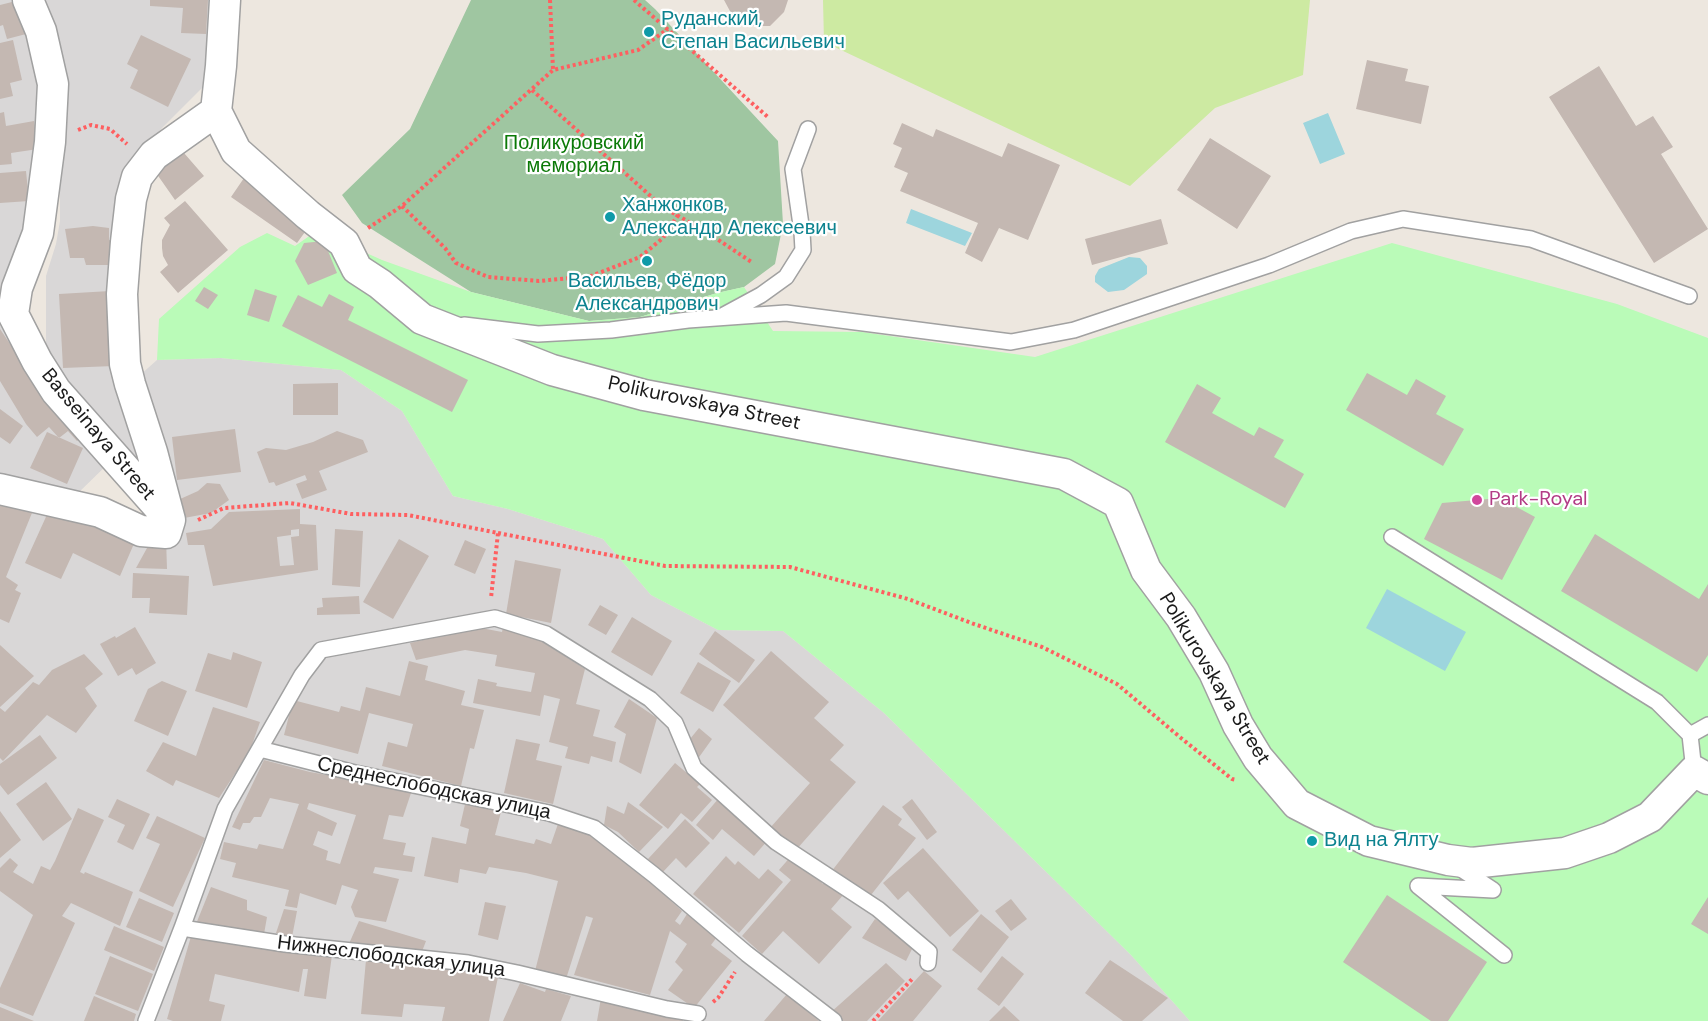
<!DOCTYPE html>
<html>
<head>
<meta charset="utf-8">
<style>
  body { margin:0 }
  canvas { display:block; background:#ede7df }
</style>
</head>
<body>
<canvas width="1708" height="1021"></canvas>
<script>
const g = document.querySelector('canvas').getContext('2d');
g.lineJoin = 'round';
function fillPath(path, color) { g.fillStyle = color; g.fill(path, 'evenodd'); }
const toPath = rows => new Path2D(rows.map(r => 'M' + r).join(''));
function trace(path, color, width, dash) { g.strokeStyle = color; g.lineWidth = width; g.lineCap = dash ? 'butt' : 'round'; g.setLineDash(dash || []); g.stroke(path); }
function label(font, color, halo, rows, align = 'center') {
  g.font = font + ' "DM Sans",sans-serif'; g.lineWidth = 4.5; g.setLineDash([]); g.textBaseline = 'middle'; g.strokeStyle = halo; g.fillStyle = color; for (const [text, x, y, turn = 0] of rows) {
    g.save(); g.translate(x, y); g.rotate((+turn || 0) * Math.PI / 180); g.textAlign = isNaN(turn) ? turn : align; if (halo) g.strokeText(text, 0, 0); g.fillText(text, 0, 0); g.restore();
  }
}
fillPath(toPath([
  [0,0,25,0,48,94,11,331,113,459,73,498,0,482],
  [42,0,212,0,209,81,162,128,125,173,120,268,163,506,46,359,46,276,56,244,60,221,60,45],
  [221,358,341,370,402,411,453,496,508,509,603,539,651,595,718,630,783,631,884,713,1131,955,1190,1021,0,1021,0,489,166,533,130,384,157,360]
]), '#d9d7d7');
fillPath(toPath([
  [823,0,1310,0,1303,75,1215,108,1130,186,824,42]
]), '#cdeaa2');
fillPath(toPath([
  [471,0,645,0,655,9,778,141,783,224,775,264,744,287,717,293,640,317,589,321,471,292,362,223,342,195,410,129]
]), '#9fc6a1');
fillPath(toPath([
  [315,232,344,243,382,260,471,292,589,321,640,317,717,293,744,287,773,331,862,332,1035,357,1392,243,1617,304,1708,338,1708,1021,1190,1021,1131,955,884,713,783,631,718,630,651,595,603,539,508,509,453,496,402,411,341,370,221,358,157,360,159,319,240,247,267,233,295,246]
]), '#bafbb8');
fillPath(toPath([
  [1328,113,1345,154,1320,164,1303,123],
  [911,209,972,233,965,246,906,223],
  [1129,257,1140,258,1147,266,1147,274,1124,290,1108,292,1095,282,1095,276,1099,269],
  [1387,589,1466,632,1445,671,1366,628]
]), '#9dd5dd');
fillPath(toPath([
  [20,0,26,34,7,39,3,25,0,26,0,5],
  [150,0,208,0,206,34,181,33,183,8,150,6],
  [724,0,788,0,784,12,770,26,747,26,731,13],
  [141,35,191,59,168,107,130,88,138,70,127,64],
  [13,40,22,80,10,83,13,96,0,99,0,43],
  [1367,60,1408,69,1405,81,1429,86,1421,124,1356,109],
  [1599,66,1636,126,1653,116,1673,147,1661,154,1708,229,1654,263,1549,97],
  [4,112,6,126,34,121,38,149,11,153,12,164,0,165,0,113],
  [902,123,933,137,936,129,1002,157,1008,143,1060,165,1028,240,999,228,982,262,965,253,978,223,900,191,908,173,894,167,902,148,893,144],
  [1210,138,1271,176,1237,229,1177,190],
  [184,153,204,176,175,200,154,170],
  [26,171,29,201,0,203,0,173],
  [244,178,310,225,297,243,231,197],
  [185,201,228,250,178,293,160,272,168,265,163,256,162,248,162,240,170,225,164,218],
  [1161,219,1168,244,1092,265,1085,239],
  [93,226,109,228,109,240,117,242,115,265,86,265,84,258,70,258,65,229],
  [324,241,337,273,308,285,295,261,304,243],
  [204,287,218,295,208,309,195,301],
  [255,289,277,296,269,322,247,315],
  [110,291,114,366,63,368,59,294],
  [329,294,354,307,348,320,468,380,452,412,282,326,298,295,322,307],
  [0,329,51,405,82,436,77,441,68,431,59,438,49,427,37,437,26,424,0,381],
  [1367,373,1407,395,1416,379,1446,396,1436,414,1464,429,1443,466,1346,410],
  [338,383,338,415,293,415,293,384],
  [1197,384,1221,398,1212,413,1254,436,1259,427,1284,440,1274,457,1304,474,1285,508,1165,442],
  [0,409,23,426,10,444,0,437],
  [235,429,241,472,177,480,172,437],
  [337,431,363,440,368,452,319,471,327,490,302,499,296,484,307,480,305,475,276,486,274,482,269,483,257,452,266,448,286,450,313,442],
  [47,432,83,448,67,484,30,468],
  [207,483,220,484,229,500,211,513,184,518,178,500,198,491],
  [0,496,36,503,6,577,18,585,15,590,21,593,9,623,0,619],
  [1500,498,1535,517,1502,580,1424,539,1442,503],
  [50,508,136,539,120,576,73,553,61,579,25,563],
  [300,509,300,524,316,525,318,570,213,586,204,545,188,545,186,533,211,529,229,512],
  [299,529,299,536,291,537,294,565,280,566,277,537,291,535,291,530],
  [335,529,363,531,360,587,332,585],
  [1595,534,1699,599,1708,584,1708,655,1697,672,1561,591],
  [166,538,167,569,136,568,152,539],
  [399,539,429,556,393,619,363,602],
  [465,540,486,549,475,574,454,565],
  [515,560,561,569,551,623,506,614],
  [133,573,189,576,187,615,149,613,150,598,132,598],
  [359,596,360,614,317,615,317,608,323,607,322,598],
  [600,605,618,615,606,635,588,625],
  [632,617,672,641,652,676,611,652],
  [135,627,156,663,136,675,132,668,118,676,100,644,115,636,116,638],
  [476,627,502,632,503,627,543,635,541,641,585,669,576,704,600,710,593,736,616,742,612,762,591,756,589,764,565,758,568,747,549,742,560,699,544,695,540,716,473,703,478,679,497,683,496,686,531,692,535,673,495,666,497,655,465,650,416,660,410,643],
  [715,631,755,660,739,683,699,654],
  [0,645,34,676,0,707],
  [771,651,829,702,814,718,844,745,830,760,856,782,796,850,770,828,810,783,723,705],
  [233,652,262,662,247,708,195,691,208,653,231,660],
  [84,654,103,674,85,688,97,706,76,733,47,715,3,761,0,758,0,708,5,712,33,682,39,685,52,670],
  [409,661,428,666,425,680,465,691,461,705,484,710,474,749,470,748,461,786,382,766,388,742,407,747,413,724,369,713,358,754,284,735,293,700,339,712,341,706,360,711,366,687,400,696],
  [698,662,731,681,713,712,680,693],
  [162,681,187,691,168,736,134,721,148,689],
  [629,699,657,718,641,774,619,762,626,734,614,727],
  [213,707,260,722,247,759,236,772,219,798,176,780,173,786,146,771,163,742,196,756],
  [699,728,712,739,697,760,690,739],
  [40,735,57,758,8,795,0,785,0,764],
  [516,739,540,744,536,760,562,766,553,804,504,793],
  [264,760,310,772,412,790,403,817,389,815,383,839,406,843,403,855,415,857,412,872,375,867,373,873,399,879,386,922,355,917,351,907,358,890,342,885,336,905,300,893,297,908,285,906,289,890,232,877,236,863,220,859,224,842,257,849,259,844,283,849,299,804,270,798,261,817,254,817,250,823,243,823,240,830,232,827],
  [309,803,356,815,340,864,326,860,328,851,313,845,318,831,332,836,337,823,307,809],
  [675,763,700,784,697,787,712,800,692,822,681,813,668,829,639,805],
  [46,782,72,819,43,841,16,804],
  [719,798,768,840,754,856,722,829,713,840,696,825],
  [117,799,150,814,133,850,117,842,125,825,108,817],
  [912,799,937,832,927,840,902,807],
  [466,800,502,808,495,835,534,844,536,839,551,844,559,821,603,839,682,911,675,921,680,925,687,914,717,937,711,945,732,961,694,1008,668,990,683,970,675,962,687,944,670,931,650,995,574,975,593,918,586,916,566,979,535,971,558,881,526,873,489,867,486,874,460,869,458,883,424,876,432,837,466,844,469,829,460,826],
  [628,802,663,827,639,852,618,832,604,825,607,806,624,814],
  [883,805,902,819,898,825,916,838,867,900,831,872],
  [78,808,104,820,80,872,84,874,85,872,133,892,120,926,71,903,62,916,75,923,33,1016,0,1003,0,988,33,915,0,891,0,868,10,858,18,865,13,872,33,884,41,866,50,870,55,861],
  [0,811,21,840,0,858],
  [157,816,205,838,173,907,139,891,160,844,146,838],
  [685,819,710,843,686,868,676,858,662,873,648,859],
  [923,848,979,911,950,937,908,891,898,900,883,883],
  [792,855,823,884,827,879,844,894,831,909,852,927,819,964,783,931,762,954,742,936,791,880,779,870],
  [726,856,735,865,738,861,759,879,768,869,783,882,739,933,693,894],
  [211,887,247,900,247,910,267,917,264,934,196,924],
  [1387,895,1487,962,1448,1021,1431,1021,1343,962],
  [1708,897,1708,934,1691,924],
  [139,898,174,913,162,942,126,927],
  [1011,899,1027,919,1011,931,995,911],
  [485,902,506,906,498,940,478,935],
  [284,909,297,911,292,937,276,933],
  [981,914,1009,937,981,973,952,950],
  [875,919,915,943,906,961,862,938],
  [359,921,426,941,421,954,348,946],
  [114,926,164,947,154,971,104,950],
  [192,933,332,955,326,999,304,996,308,969,303,969,299,992,215,974,209,1001,225,1005,221,1021,173,1021,167,1019],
  [110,956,153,974,138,1011,95,994],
  [1002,956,1024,974,999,1006,977,989],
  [366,960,467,968,498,977,489,1021,442,1021,445,1007,404,1004,402,1017,361,1014],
  [1110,960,1168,998,1142,1021,1123,1021,1085,993],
  [886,963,905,981,867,1021,840,1021,830,1013],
  [924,971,942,986,913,1021,878,1021],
  [520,983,545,992,546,989,571,996,561,1021,503,1021],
  [787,994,819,1021,764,1021],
  [94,996,136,1014,134,1021,84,1021],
  [601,998,683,1020,683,1021,597,1021],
  [1004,1006,1020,1021,989,1021],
  [0,1007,34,1021,0,1021]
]), '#c4b8b2');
const service = toPath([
  [724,315,761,295,786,277,803,250,802,232,793,169,808,129],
  [464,325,538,334,611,330,688,320,786,313,1011,342,1074,330,1269,265,1351,231,1403,219,1531,239,1689,296],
  [1392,537,1657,702,1690,735,1694,771],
  [1690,735,1708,725],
  [260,749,355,773,549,813,594,828,654,875,747,954,834,1021],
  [1458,867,1493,890,1418,886,1504,955],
  [182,928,285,944,468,963,517,973,667,1009,698,1014],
  [146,1021,182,928,225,809,302,675,321,650,495,618,546,634,650,699,675,723,694,768,776,842,878,909,929,952,928,963]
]);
const minor = toPath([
  [28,0,41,31,53,84,50,142,38,233,17,288,13,314,37,361,56,391,165,514],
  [216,111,236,151,308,215,344,243,357,269,380,284,422,319,552,370,644,395,1064,474,1118,503,1146,570,1181,617,1214,672,1238,725,1258,758,1297,804,1369,841,1448,860,1472,863,1565,853,1609,838,1650,817,1694,771,1708,779],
  [216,111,221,66,225,0],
  [0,489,100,512,141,531,166,533,170,520,152,452,130,384,125,364,122,294,126,242,131,199,137,177,154,155,216,111]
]);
trace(service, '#a1a1a1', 18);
trace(minor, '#a1a1a1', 33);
trace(toPath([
  [550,0,553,70],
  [634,0,769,118],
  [532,90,663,207,711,235,753,263],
  [78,130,91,125,110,129,127,144],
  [402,206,445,248,456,263,488,277,539,281,591,276,640,257,663,238,678,215],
  [368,228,402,206,553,70,638,50,668,29],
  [198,520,224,508,290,503,351,514,408,515,498,533,491,598],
  [498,533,665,566,790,567,908,599,974,624,1042,647,1117,684,1181,738,1232,779,1237,780],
  [713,1002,718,998,735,972],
  [873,1021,913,978]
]), '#fe5f60', 4, [3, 3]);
trace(service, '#fff', 15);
trace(minor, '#fff', 30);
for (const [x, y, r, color] of [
  [649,32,6,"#0f9aa8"],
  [610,217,6,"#0f9aa8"],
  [647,261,6,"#0f9aa8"],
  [1477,500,6,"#d1479c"],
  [1312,841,6,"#0f9aa8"]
]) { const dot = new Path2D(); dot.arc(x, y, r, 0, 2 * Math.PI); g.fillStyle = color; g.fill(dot); trace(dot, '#fff', 2); }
label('20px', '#0d838f', '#fff', [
  ["Руданский,",661,20],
  ["Степан Васильевич",661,43],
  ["Ханжонков,",622,206],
  ["Александр Алексеевич",622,229],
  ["Васильев, Фёдор",647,282,"center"],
  ["Александрович",647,305,"center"],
  ["Вид на Ялту",1324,841]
], 'left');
label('20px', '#0b7907', '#fff', [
  ["Поликуровский",574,144],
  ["мемориал",574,167]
]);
label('20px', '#1a1a1a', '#fff', [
  ["Polikurovskaya Street",704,404,12],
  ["Basseinaya Street",98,435,50],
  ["Polikurovskaya Street",1214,679,59],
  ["Среднеслободская улица",434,789,12],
  ["Нижнеслободская улица",391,957,7]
]);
label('20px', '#b23c85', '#fff', [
  ["Park-Royal",1489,500]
], 'left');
</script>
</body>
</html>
